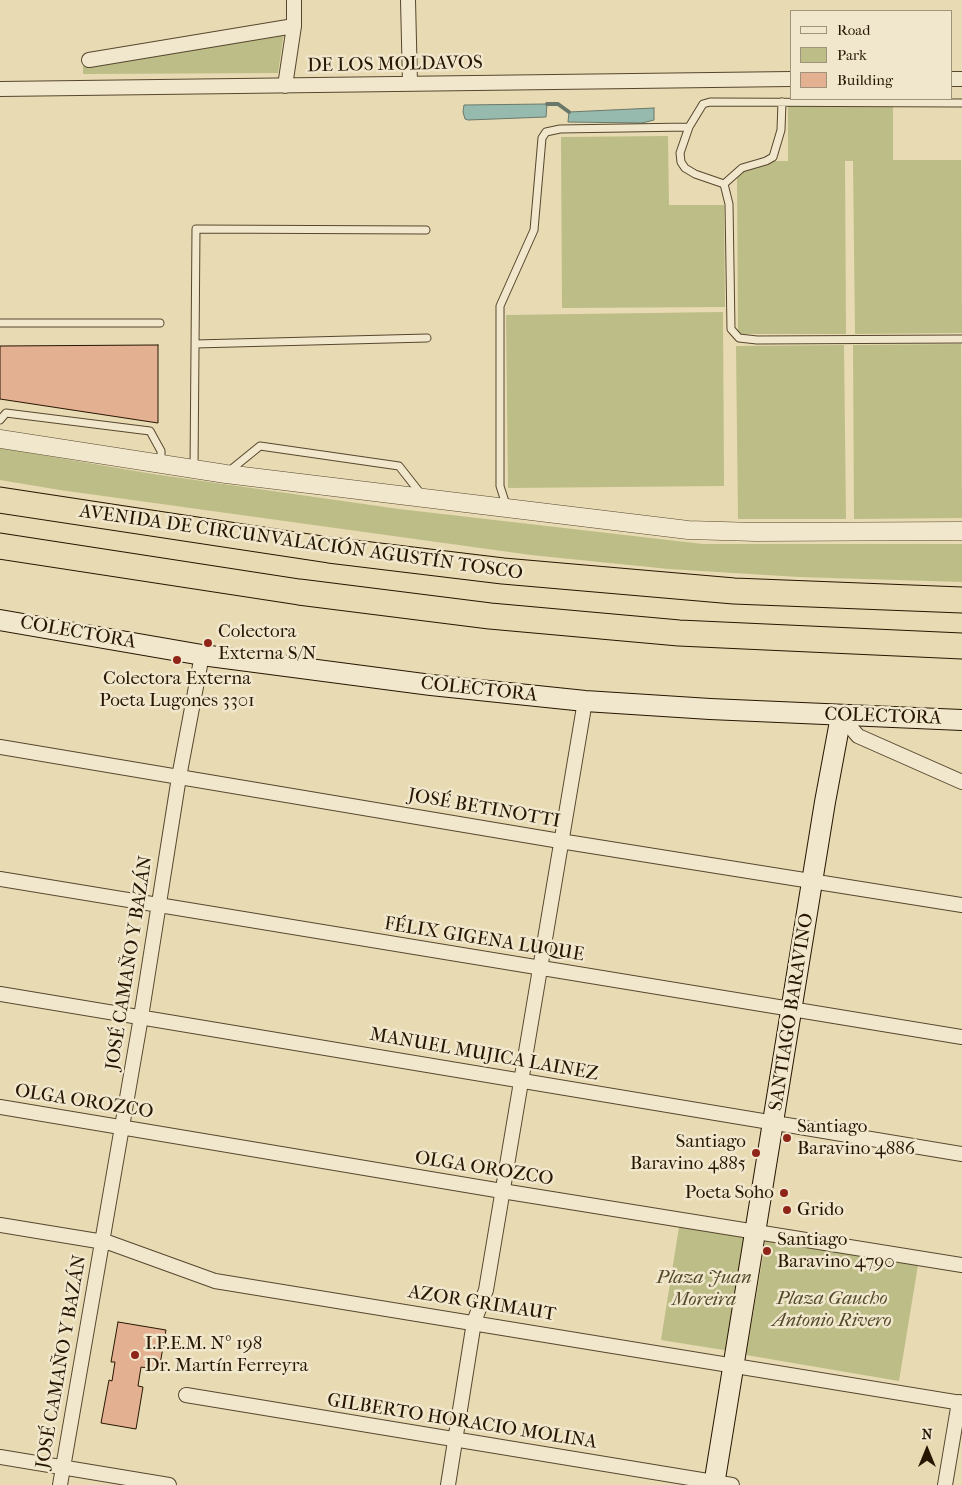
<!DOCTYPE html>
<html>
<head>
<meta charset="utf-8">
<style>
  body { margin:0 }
  #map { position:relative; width:962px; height:1485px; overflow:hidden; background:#e8dab2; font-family:"IM FELL French Canon",serif }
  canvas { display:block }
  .legend { position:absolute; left:790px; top:10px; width:162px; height:90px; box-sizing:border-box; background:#f0e7cd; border:1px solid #a0937c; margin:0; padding:6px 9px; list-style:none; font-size:15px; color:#271602 }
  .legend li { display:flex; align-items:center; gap:10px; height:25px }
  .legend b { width:25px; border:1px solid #a0937c }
  .north { position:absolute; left:902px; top:1425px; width:50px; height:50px; -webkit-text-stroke:4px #f0e7cd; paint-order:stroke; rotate:0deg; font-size:14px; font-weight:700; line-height:20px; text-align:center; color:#271602 }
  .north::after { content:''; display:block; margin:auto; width:18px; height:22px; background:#271602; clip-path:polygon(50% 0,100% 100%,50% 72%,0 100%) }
</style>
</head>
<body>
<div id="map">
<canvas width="962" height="1485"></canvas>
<ul class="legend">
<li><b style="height:6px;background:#f0e7cd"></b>Road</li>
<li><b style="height:14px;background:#bdbd87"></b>Park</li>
<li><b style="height:14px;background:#e3b092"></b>Building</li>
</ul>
<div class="north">N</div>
</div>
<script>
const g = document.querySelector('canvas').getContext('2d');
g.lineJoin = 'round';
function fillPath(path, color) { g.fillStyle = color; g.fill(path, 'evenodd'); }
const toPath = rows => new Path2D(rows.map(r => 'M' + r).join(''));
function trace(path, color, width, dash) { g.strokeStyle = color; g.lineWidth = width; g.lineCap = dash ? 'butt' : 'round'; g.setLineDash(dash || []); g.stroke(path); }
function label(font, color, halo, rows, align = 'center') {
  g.font = font + ' "IM FELL French Canon",serif'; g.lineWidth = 5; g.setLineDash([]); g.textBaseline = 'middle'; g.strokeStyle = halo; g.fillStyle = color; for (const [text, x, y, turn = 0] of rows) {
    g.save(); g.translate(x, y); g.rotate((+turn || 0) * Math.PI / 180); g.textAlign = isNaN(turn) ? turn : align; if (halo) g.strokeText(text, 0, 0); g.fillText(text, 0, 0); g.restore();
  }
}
fillPath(toPath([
  [284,32,278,73,83,74,83,65],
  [788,106,893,106,893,160,961,160,962,333,855,334,853,161,845,161,846,334,738,334,737,172,766,161,788,161],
  [668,136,669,205,724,205,725,307,562,308,561,137],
  [723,312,724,486,508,488,506,315],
  [961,344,962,518,854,519,853,345],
  [844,345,846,519,738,519,736,346],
  [0,448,153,474,399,509,703,544,962,544,962,582,799,577,669,569,531,555,60,490,0,480],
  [679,1227,748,1238,730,1351,661,1340],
  [766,1239,918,1265,899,1381,746,1355]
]), '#bdbd87');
const water = toPath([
  [547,104,546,117,468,120,465,119,463,112,464,105,547,104],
  [654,108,654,120,642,123,568,122,569,112,654,108]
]);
fillPath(water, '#97baaf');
trace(water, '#6a786a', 1);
trace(toPath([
  [547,104,558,104,569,112]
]), '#6a786a', 4);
const building = toPath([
  [158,345,158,423,0,399,0,346,158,345],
  [118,1322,166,1330,159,1370,141,1367,138,1386,143,1387,136,1429,101,1423,109,1380,112,1381,115,1362,111,1362,118,1322]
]);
fillPath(building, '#e3b092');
trace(building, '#271602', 1);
const service = toPath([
  [962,103,710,102,703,104,689,127,680,153,681,162,685,168,695,174,724,184,729,204,731,329,739,338,757,340,962,339],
  [724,184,742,168,766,161,773,157,781,130,782,102],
  [0,323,160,323],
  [195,344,427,338],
  [0,420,6,413,150,431,161,451,161,464],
  [194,469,196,229,426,230],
  [228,472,260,446,399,466,421,494],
  [507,508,500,486,500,306,534,230,542,138,546,132,560,129,689,127]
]);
const minor = toPath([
  [408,0,410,83],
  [89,60,294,26],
  [951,79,962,79],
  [285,86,294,26,294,0],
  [0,89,791,79],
  [841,716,858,736,962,782],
  [0,747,560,841,962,905],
  [0,879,962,1037],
  [0,994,962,1154],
  [0,1107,502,1191,962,1265],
  [0,1225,110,1243,215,1281,962,1403],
  [186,1395,732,1485],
  [0,1457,169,1485],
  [60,1485,141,1017,179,777,202,655],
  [448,1485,474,1322,486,1290,585,701],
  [945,1485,959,1402]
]);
const tertiary = toPath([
  [0,439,226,474,688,530,756,532,962,531]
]);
const secondary = toPath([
  [0,620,202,655,431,685,585,701,710,709,962,720],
  [714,1485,825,802,841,716]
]);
const motorway = toPath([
  [0,500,329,550,503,571,734,591,962,600],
  [0,546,299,592,490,616,679,633,962,646]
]);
trace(service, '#57472e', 9);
trace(minor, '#57472e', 16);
trace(tertiary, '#57472e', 19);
trace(secondary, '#271602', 22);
trace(motorway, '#271602', 27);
trace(service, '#f0e7cd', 7);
trace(minor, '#f0e7cd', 14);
trace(tertiary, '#f0e7cd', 18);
trace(secondary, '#f0e7cd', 20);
trace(motorway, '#e8dab2', 25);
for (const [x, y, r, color] of [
  [208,643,5,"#8f2418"],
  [177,660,5,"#8f2418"],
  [787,1138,5,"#8f2418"],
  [756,1153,5,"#8f2418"],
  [784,1193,5,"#8f2418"],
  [787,1210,5,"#8f2418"],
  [767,1251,5,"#8f2418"],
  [135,1355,5,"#8f2418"]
]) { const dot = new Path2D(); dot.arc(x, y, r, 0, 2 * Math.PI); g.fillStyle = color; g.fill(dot); trace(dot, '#f0e7cd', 2); }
label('19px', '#271602', '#f0e7cd', [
  ["DE LOS MOLDAVOS",395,65,-1],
  ["AVENIDA DE CIRCUNVALACIÓN AGUSTÍN TOSCO",301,543,8],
  ["COLECTORA",78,633,10],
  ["COLECTORA",479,690,6],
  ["COLECTORA",883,717,2],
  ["JOSÉ BETINOTTI",484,809,10],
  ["FÉLIX GIGENA LUQUE",484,940,9],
  ["JOSÉ CAMAÑO Y BAZÁN",130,963,-81],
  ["SANTIAGO BARAVINO",792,1012,-81],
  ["MANUEL MUJICA LAINEZ",484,1055,10],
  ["OLGA OROZCO",84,1102,9],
  ["OLGA OROZCO",484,1169,9],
  ["AZOR GRIMAUT",482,1304,9],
  ["JOSÉ CAMAÑO Y BAZÁN",62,1362,-80],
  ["GILBERTO HORACIO MOLINA",462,1422,9]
]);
label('19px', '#271602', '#f0e7cd', [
  ["Colectora",218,632],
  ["Externa S/N",218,654],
  ["Colectora Externa",177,679,"center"],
  ["Poeta Lugones 3301",177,701,"center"],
  ["Santiago",797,1127],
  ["Baravino 4886",797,1149],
  ["Santiago",746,1142,"right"],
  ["Baravino 4885",746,1164,"right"],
  ["Poeta Soho",774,1193,"right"],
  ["Grido",797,1210],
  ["Santiago",777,1240],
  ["Baravino 4790",777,1262],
  ["I.P.E.M. Nº 198",145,1344],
  ["Dr. Martín Ferreyra",145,1366]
], 'left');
label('italic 19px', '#54482a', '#f0e7cd', [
  ["Plaza Juan",704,1278],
  ["Moreira",704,1300],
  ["Plaza Gaucho",832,1299],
  ["Antonio Rivero",832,1321]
]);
</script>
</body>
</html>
